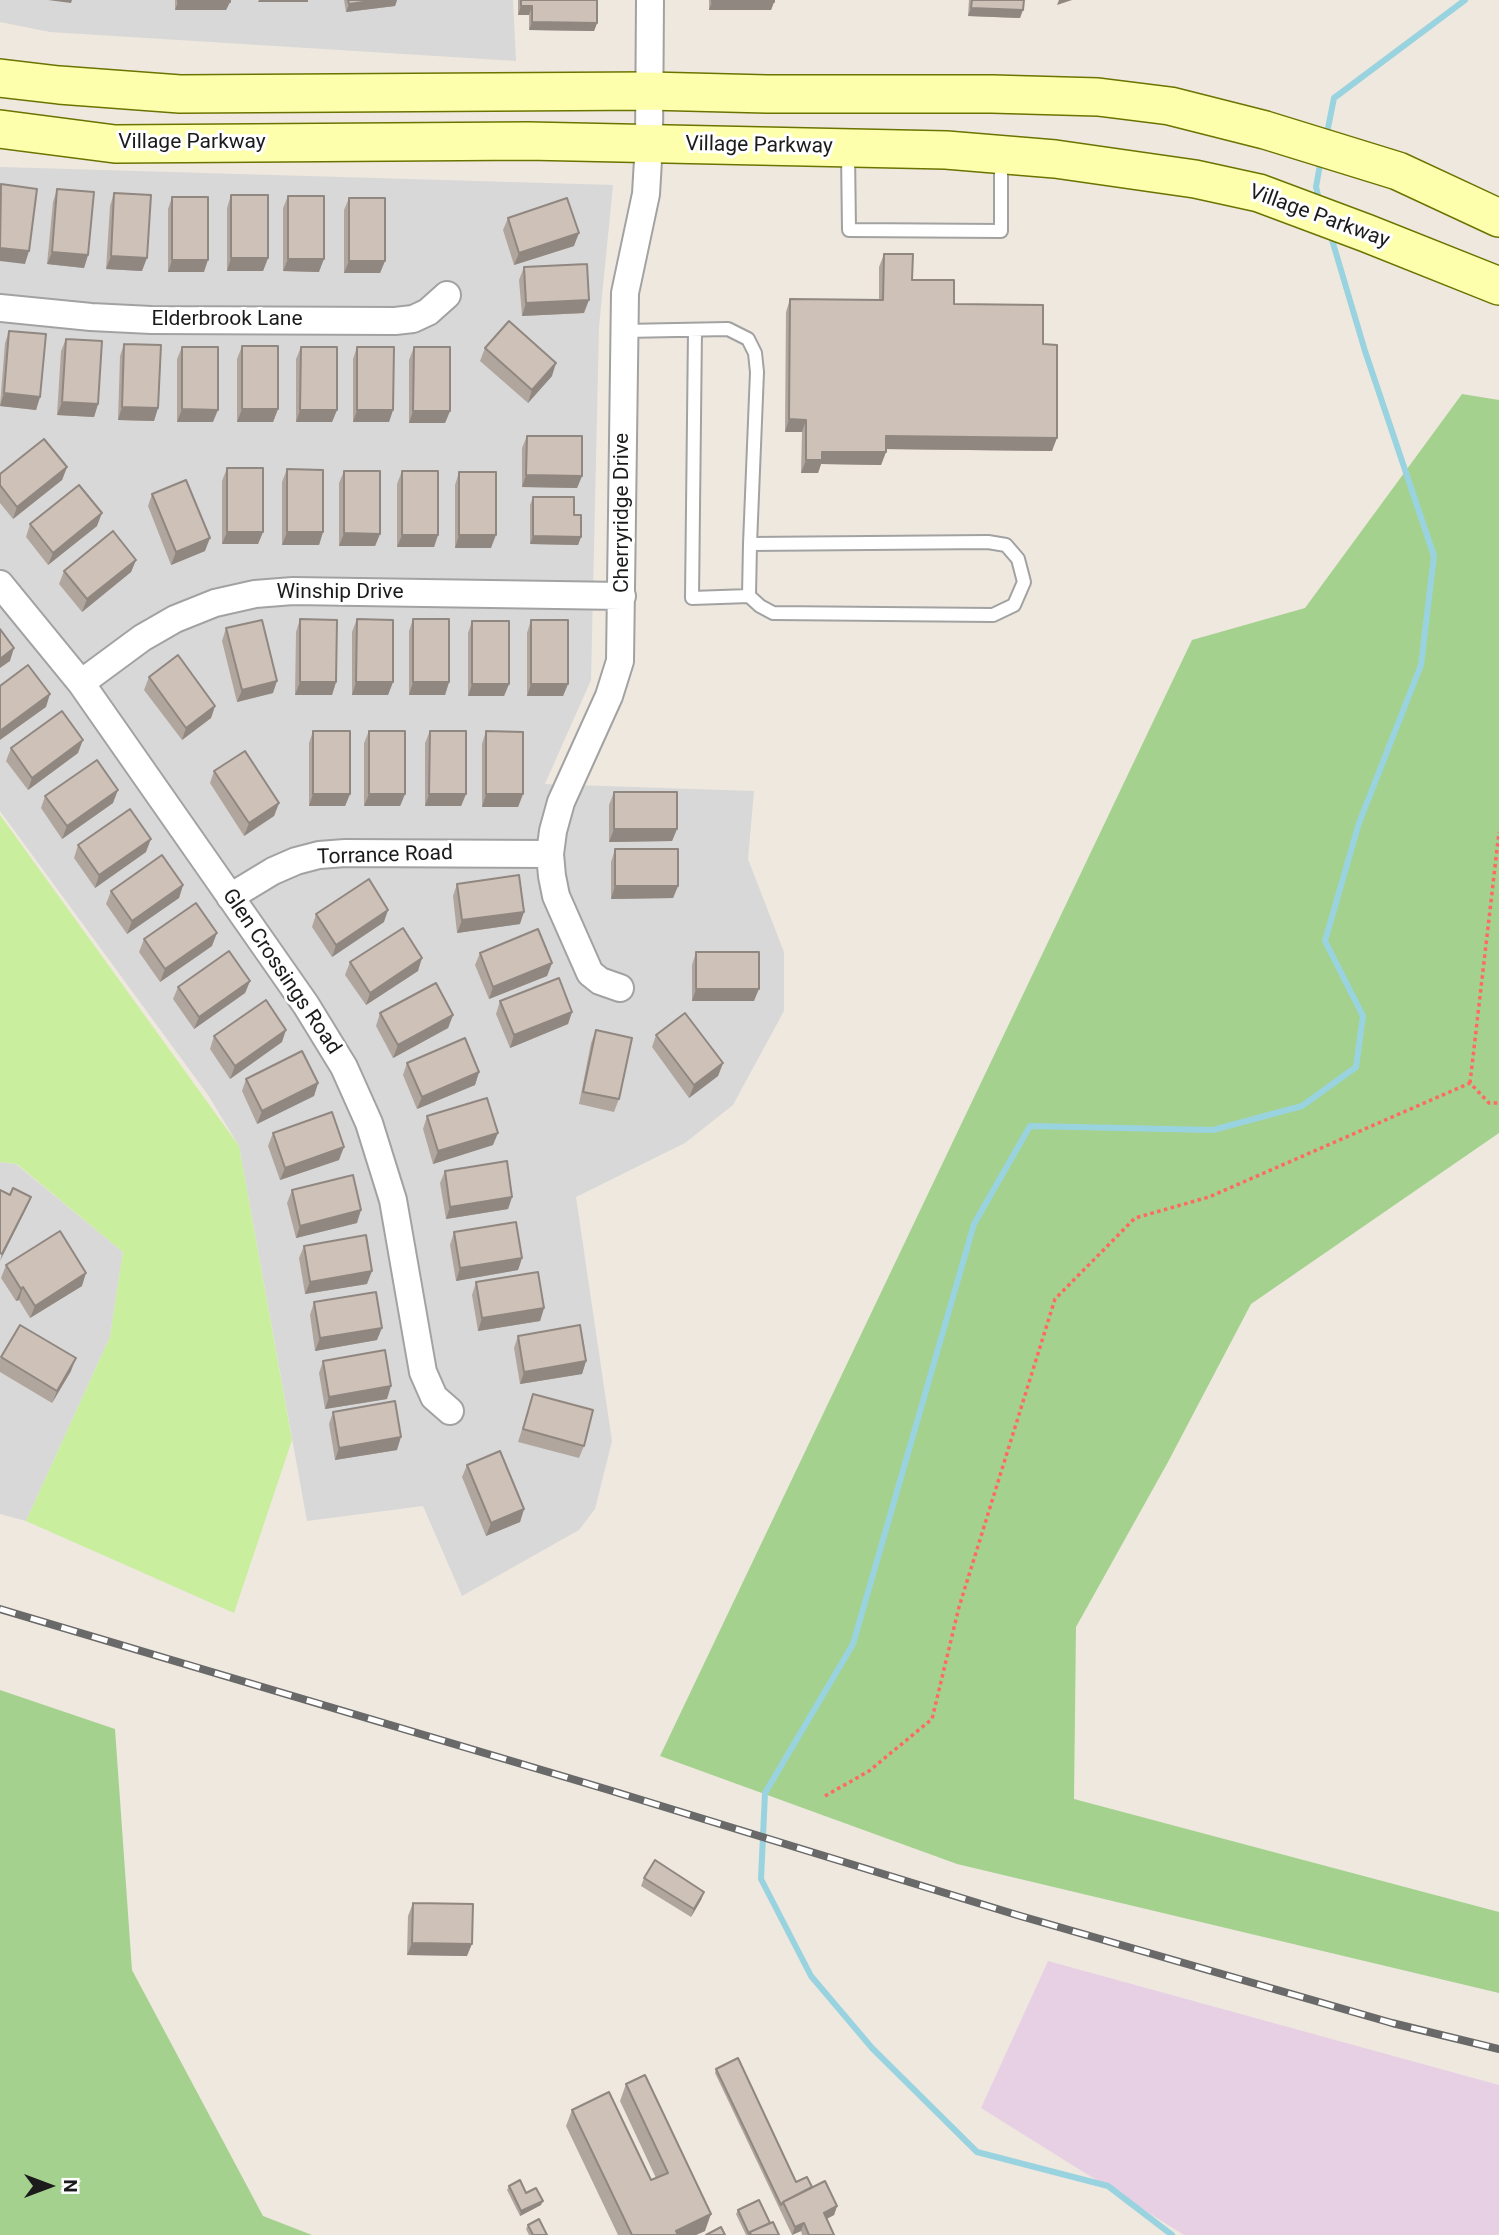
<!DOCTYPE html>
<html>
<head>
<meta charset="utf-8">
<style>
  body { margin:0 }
  #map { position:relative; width:1499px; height:2235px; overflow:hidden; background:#eee8df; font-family:Roboto,sans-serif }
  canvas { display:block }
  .north { position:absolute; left:14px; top:2151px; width:70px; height:70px; -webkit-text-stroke:5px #fff; paint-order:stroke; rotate:90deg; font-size:19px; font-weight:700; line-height:28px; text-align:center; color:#1b1b1b }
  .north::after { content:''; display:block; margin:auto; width:24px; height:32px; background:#1b1b1b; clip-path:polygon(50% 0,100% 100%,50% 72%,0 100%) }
</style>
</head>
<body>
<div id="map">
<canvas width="1499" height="2235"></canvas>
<div class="north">N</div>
</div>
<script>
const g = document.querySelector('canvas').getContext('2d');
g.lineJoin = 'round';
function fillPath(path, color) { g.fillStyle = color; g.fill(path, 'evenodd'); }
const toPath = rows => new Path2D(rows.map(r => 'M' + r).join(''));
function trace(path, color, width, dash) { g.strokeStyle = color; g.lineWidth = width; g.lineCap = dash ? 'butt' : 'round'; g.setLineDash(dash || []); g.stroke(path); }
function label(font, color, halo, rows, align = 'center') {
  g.font = font + ' Roboto,sans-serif'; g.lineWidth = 6; g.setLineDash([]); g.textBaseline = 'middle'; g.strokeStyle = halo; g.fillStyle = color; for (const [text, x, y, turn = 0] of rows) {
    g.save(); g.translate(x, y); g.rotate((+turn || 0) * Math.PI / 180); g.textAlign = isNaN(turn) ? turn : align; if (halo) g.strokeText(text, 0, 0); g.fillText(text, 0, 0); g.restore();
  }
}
fillPath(toPath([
  [0,0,513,0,516,61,50,32,0,22],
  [0,167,613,185,599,327,591,680,545,784,754,791,748,859,784,952,784,1011,733,1105,685,1143,576,1197,612,1441,595,1509,579,1530,462,1596,423,1506,307,1521,239,1146,208,1095,0,811],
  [0,1162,16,1164,123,1252,110,1337,26,1521,0,1514]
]), '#d9d8d8');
fillPath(toPath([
  [1048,1961,1499,2085,1499,2235,1184,2235,981,2108]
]), '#e8d0e4');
fillPath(toPath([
  [0,815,239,1146,292,1440,234,1613,26,1521,110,1337,123,1252,17,1164,0,1162]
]), '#c8ee9e');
fillPath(toPath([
  [1462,394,1499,400,1499,1133,1251,1304,1168,1462,1076,1627,1074,1799,1499,1912,1499,1993,957,1864,660,1756,1192,640,1305,608],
  [0,1690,115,1729,132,1970,263,2216,312,2235,0,2235]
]), '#a5d18f');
trace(toPath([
  [1326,138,1334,98,1465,0],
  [1320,203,1316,187,1321,159],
  [1172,2235,1108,2186,977,2152,872,2048,811,1976,761,1879,765,1793,853,1644,974,1224,1030,1126,1213,1130,1302,1106,1356,1067,1363,1016,1325,941,1359,823,1421,665,1434,556,1365,351,1330,233]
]), '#9ad3e0', 6);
const service = toPath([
  [848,152,849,230,1001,231,1001,159],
  [695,330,692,598,749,596],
  [624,331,728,329,748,339,755,353,757,372,750,544,749,596,760,606,773,613,993,615,1014,605,1024,582,1018,559,1006,545,988,542,750,544]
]);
const minor = toPath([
  [0,308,91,317,151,320,395,321,413,319,428,312,447,295],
  [0,584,81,683,306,1005,344,1067,369,1123,393,1200,423,1372,434,1397,450,1411],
  [81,683,142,638,175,619,215,603,255,594,293,591,622,596],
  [230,897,273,871,296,861,319,855,345,853,550,854],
  [620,988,600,981,590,973,556,896,552,876,550,854,553,831,561,802,609,696,620,661,625,293,646,194,649,143,650,0]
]);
const secondary = toPath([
  [0,78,59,85,180,94,649,91,767,94,992,94,1098,97,1170,106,1265,130,1398,171,1499,218],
  [0,129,115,144,528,141,946,150,1055,159,1195,179,1259,193,1366,233,1499,286]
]);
trace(service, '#a2a2a2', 16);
trace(minor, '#a2a2a2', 30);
trace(secondary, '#6b7400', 40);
trace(toPath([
  [1470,1083,1499,832],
  [825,1796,869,1771,932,1719,959,1607,1055,1299,1135,1218,1209,1197,1470,1083,1489,1103,1499,1103]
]), '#ff695f', 3.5, [3.5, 3.5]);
trace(service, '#fff', 12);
trace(minor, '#fff', 26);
trace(secondary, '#feffac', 37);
const rail = toPath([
  [0,1609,609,1790,1017,1915,1392,2023,1499,2049]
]);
trace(rail, '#696969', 8);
trace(rail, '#fff', 5, [16]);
fillPath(toPath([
  [175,0,230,0,230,2,226,10,175,10],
  [344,0,397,0,395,6,346,12],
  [518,0,597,0,597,23,594,31,529,30,529,15,518,15],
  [709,0,774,0,774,2,771,10,709,10],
  [969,0,1024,0,1020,18,968,16],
  [57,189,88,255,84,268,47,264,53,202],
  [114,193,142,271,106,269,110,206],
  [231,195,268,258,263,271,227,271,227,208],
  [288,196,319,272,283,271,283,208],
  [172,197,204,272,168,272,168,209],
  [349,198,385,261,380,273,344,273,344,210],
  [508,218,574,246,514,265,503,230],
  [884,254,912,280,954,304,1043,344,1052,451,886,449,886,452,881,465,821,464,818,473,801,473,802,432,785,432,786,312,790,299,879,300,879,267],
  [524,267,584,313,522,316,519,280],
  [9,331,40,397,36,410,0,406,5,343],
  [66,339,98,404,94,417,57,415,61,351],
  [124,344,158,408,154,421,118,420,120,356],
  [242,346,278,409,273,422,237,422,237,359],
  [182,347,213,422,177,422,177,359],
  [301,347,337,410,332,422,296,422,296,359],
  [357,347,393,410,389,422,353,422,353,359],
  [414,347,450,411,445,423,409,423,409,360],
  [485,348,552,376,528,403,480,361],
  [527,436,582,476,577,488,522,487,522,448],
  [67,467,62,480,13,519,0,503,0,474],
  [227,468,263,532,258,544,222,544,222,481],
  [287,469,323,532,319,545,282,545,282,482],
  [344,471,380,534,375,546,339,546,339,483],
  [402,471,438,535,434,547,397,547,397,484],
  [459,472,491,548,455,548,455,485],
  [152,494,205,551,171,565,148,506],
  [533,497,574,515,581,537,578,545,530,544,530,505],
  [30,524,97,526,48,565,26,537],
  [136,560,131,572,82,612,59,584,64,571],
  [300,619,336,682,332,695,295,695,296,632],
  [357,619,393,682,388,695,352,695,352,632],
  [413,619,449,682,445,695,409,695,409,631],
  [531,620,568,684,563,696,527,696,527,633],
  [472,621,509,684,504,696,468,696,468,633],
  [226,628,273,693,237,702,222,641],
  [149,677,215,706,211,718,182,740,144,690],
  [313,731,350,794,345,806,309,806,309,743],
  [369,731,405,794,400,806,364,806,364,743],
  [430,731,466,794,461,806,425,806,425,743],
  [486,731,523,794,518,807,482,807,482,744],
  [11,748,78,753,28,790,6,761],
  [214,771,279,803,274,816,244,836,210,783],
  [614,792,677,829,672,841,609,842,609,805],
  [45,796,113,803,62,839,41,808],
  [78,845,146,852,95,888,74,858],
  [615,849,678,886,673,898,611,899,611,862],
  [457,884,520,924,457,933,453,896],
  [183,885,179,898,127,934,106,904,111,891],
  [316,914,384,922,332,957,312,927],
  [144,939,212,946,160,982,139,952],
  [696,952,754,1001,692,1001,692,965],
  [480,953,552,963,547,976,489,999,475,965],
  [350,962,418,971,366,1005,345,975],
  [250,981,245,993,194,1029,173,999,178,987],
  [500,1001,572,1012,568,1024,510,1048,496,1014],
  [380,1013,453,1015,448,1028,393,1058,376,1026],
  [596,1030,619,1099,614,1112,579,1104,591,1043],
  [656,1035,723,1063,718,1076,689,1098,652,1047],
  [214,1036,282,1042,230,1079,210,1049],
  [407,1063,479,1072,475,1085,417,1109,403,1075],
  [246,1079,318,1083,314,1096,257,1124,242,1091],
  [427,1116,493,1145,433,1164,423,1129],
  [273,1133,339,1160,280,1180,268,1146],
  [445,1171,512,1197,508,1209,446,1219,440,1183],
  [292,1190,357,1223,296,1238,287,1203],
  [454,1232,522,1258,518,1270,456,1281,450,1245],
  [304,1246,367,1284,305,1294,299,1258],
  [6,1265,82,1286,30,1318,19,1300,16,1301,1,1278],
  [476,1282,544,1308,540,1321,478,1331,472,1295],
  [314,1302,377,1340,315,1351,310,1315],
  [20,1325,71,1371,52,1403,0,1372,0,1359],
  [518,1336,586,1361,582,1374,520,1384,514,1348],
  [323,1361,387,1399,325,1409,319,1373],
  [533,1394,584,1446,579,1458,518,1442],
  [333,1412,397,1450,335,1460,329,1424],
  [467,1465,524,1509,520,1522,486,1536,462,1477],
  [644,1878,704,1892,701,1900,691,1917,641,1886],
  [413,1903,467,1956,407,1955,408,1916],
  [716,2069,796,2182,812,2187,837,2206,834,2215,826,2219,834,2235,802,2235,801,2231,792,2235,715,2073],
  [626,2084,705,2231,696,2235,618,2235,566,2126,572,2110,651,2180,656,2178,620,2101],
  [509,2186,526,2193,541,2205,520,2216,507,2190],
  [738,2210,770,2223,779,2235,746,2235,736,2214],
  [528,2225,547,2235,529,2235,526,2229]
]), '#b1a69e');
fillPath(toPath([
  [48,0,72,0,71,3],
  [259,0,308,0,308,2,258,2],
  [377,0,397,0,395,6,346,12,349,4],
  [1059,0,1072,0,1057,5],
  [178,2,230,2,226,10,175,10],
  [712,2,774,2,771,10,709,10],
  [521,6,532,6,529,15,518,15],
  [971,8,1023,10,1020,18,968,16],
  [532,22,597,23,594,31,529,30],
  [579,233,574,246,514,265,519,253],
  [0,248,29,251,25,264,0,261],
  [52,252,88,255,84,268,47,264],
  [111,256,147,258,142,271,106,269],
  [231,258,268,258,263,271,227,271],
  [288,259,324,259,319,272,283,271],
  [172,260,208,260,204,272,168,272],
  [349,261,385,261,380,273,344,273],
  [589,300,584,313,522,316,526,303],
  [556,363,552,376,528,403,532,390],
  [4,393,40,397,36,410,0,406],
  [62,402,98,404,94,417,57,415],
  [122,407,158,408,154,421,118,420],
  [182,409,218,410,213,422,177,422],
  [242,409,278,409,273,422,237,422],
  [300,410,337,410,332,422,296,422],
  [357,410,393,410,389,422,353,422],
  [413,411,450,411,445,423,409,423],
  [789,419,806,420,802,432,785,432],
  [886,436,1057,438,1052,451,881,449],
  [822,452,886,452,881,465,821,464,818,473,801,473,806,460],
  [67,467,62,480,13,519,17,507],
  [526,475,582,476,577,488,522,487],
  [102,513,97,526,48,565,53,553],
  [227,532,263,532,258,544,222,544],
  [287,532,323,532,319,545,282,545],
  [344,533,380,534,375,546,339,546],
  [402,535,438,535,434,547,397,547],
  [459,535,496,535,491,548,455,548],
  [533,536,581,537,578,545,530,544],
  [210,538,205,551,171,565,176,552],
  [136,560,131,572,82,612,87,599],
  [14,648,10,661,0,668,0,659],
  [277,681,273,693,237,702,242,690],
  [300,682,336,682,332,695,295,695],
  [356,682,393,682,388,695,352,695],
  [413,682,449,682,445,695,409,695],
  [472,684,509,684,504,696,468,696],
  [531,684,568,684,563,696,527,696],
  [50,694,46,707,0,740,0,731],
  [215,706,211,718,182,740,186,728],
  [83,740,78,753,28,790,32,778],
  [118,790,113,803,62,839,67,826],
  [313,794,350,794,345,806,309,806],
  [369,794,405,794,400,806,364,806],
  [429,794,466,794,461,806,425,806],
  [486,794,523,794,518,807,482,807],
  [279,803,274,816,244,836,249,823],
  [614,829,677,829,672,841,609,842],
  [151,839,146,852,95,888,99,875],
  [183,885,179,898,127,934,132,921],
  [615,886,678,886,673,898,611,899],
  [388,910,384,922,332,957,336,945],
  [524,912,520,924,457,933,462,920],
  [217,933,212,946,160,982,165,969],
  [422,958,418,971,366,1005,370,993],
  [552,963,547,976,489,999,493,987],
  [250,981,245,993,194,1029,199,1017],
  [696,989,759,989,754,1001,692,1001],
  [572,1012,568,1024,510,1048,514,1035],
  [453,1015,448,1028,393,1058,398,1045],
  [286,1030,282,1042,230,1079,235,1066],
  [723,1063,718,1076,689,1098,694,1085],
  [479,1072,475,1085,417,1109,422,1097],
  [318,1083,314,1096,257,1124,262,1111],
  [498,1133,493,1145,433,1164,438,1151],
  [344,1147,339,1160,280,1180,285,1168],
  [31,1197,26,1209,0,1261,2,1254],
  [512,1197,508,1209,446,1219,450,1207],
  [361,1210,357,1223,296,1238,300,1226],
  [522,1258,518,1270,456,1281,460,1268],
  [372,1271,367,1284,305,1294,310,1282],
  [86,1273,82,1286,30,1318,35,1306],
  [23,1287,19,1300,16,1301,21,1289],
  [544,1308,540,1321,478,1331,482,1318],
  [382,1328,377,1340,315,1351,320,1338],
  [76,1358,71,1371,52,1403,57,1391],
  [586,1361,582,1374,520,1384,524,1372],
  [391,1386,387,1399,325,1409,329,1397],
  [401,1437,397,1450,335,1460,339,1448],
  [524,1509,520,1522,486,1536,491,1523],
  [704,1892,701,1900,691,1917,694,1909],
  [412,1943,472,1944,467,1956,407,1955],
  [543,2201,541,2205,520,2216,521,2211],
  [837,2206,834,2215,821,2222,824,2213],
  [711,2214,705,2231,696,2235,675,2235,676,2231],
  [804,2223,801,2231,792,2235,795,2227]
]), '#908781');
const building = toPath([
  [178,0,230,0,230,2,178,2,178,0],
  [348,0,377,0,349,4,348,0],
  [521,0,597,0,597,23,532,22,532,6,521,6,521,0],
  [712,0,774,0,774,2,712,2,712,0],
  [972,0,1024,0,1023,10,971,8,972,0],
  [1,184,37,189,29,251,0,248,1,184],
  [57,189,94,192,88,255,52,252,57,189],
  [114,193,151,195,147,258,111,256,114,193],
  [231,195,268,195,268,258,231,258,231,195],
  [288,196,324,196,324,259,288,259,288,196],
  [172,197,208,197,208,260,172,260,172,197],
  [349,198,385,198,385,261,349,261,349,198],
  [567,198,579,233,519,253,508,218,567,198],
  [884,254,913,254,912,280,954,280,954,304,1043,305,1043,344,1057,345,1057,438,886,436,886,452,822,452,822,460,806,460,806,420,789,419,790,299,883,300,884,254],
  [587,264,589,300,526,303,524,267,587,264],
  [509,321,556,363,532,390,485,348,509,321],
  [9,331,46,334,40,397,4,393,9,331],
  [66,339,102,341,98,404,62,402,66,339],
  [124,344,161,345,158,408,122,407,124,344],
  [242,346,278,346,278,409,242,409,242,346],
  [182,347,218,347,218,410,182,409,182,347],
  [301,347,337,347,337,410,300,410,301,347],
  [357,347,394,347,393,410,357,410,357,347],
  [414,347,450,347,450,411,413,411,414,347],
  [527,436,582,436,582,476,526,475,527,436],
  [44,439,67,467,17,507,0,485,0,474,44,439],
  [227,468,263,468,263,532,227,532,227,468],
  [287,469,323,470,323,532,287,532,287,469],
  [344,471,380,471,380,534,344,533,344,471],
  [402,471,438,471,438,535,402,535,402,471],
  [459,472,496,472,496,535,459,535,459,472],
  [186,480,210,538,176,552,152,494,186,480],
  [79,485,102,513,53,553,30,524,79,485],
  [533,497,574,497,574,515,581,515,581,537,533,536,533,497],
  [113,531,136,560,87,599,64,571,113,531],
  [300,619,337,620,336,682,300,682,300,619],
  [357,619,393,620,393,682,356,682,357,619],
  [413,619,449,619,449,682,413,682,413,619],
  [262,620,277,681,242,690,226,628,262,620],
  [531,620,568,620,568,684,531,684,531,620],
  [472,621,509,621,509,684,472,684,472,621],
  [0,629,14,648,0,659,0,629],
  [178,655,215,706,186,728,149,677,178,655],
  [28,665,50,694,0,731,0,686,28,665],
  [62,711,83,740,32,778,11,748,62,711],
  [313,731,350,731,350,794,313,794,313,731],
  [369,731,405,731,405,794,369,794,369,731],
  [430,731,466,731,466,794,429,794,430,731],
  [486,731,523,732,523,794,486,794,486,731],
  [245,751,279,803,249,823,214,771,245,751],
  [97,760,118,790,67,826,45,796,97,760],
  [614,792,677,792,677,829,614,829,614,792],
  [130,809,151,839,99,875,78,845,130,809],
  [615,849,678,849,678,886,615,886,615,849],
  [162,855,183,885,132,921,111,891,162,855],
  [519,875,524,912,462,920,457,884,519,875],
  [369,879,388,910,336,945,316,914,369,879],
  [196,903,217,933,165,969,144,939,196,903],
  [403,928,422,958,370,993,350,962,403,928],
  [538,929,552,963,493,987,480,953,538,929],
  [229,951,250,981,199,1017,178,987,229,951],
  [696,952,759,952,759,989,696,989,696,952],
  [559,978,572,1012,514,1035,500,1001,559,978],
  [436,983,453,1015,398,1045,380,1013,436,983],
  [266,1000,286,1030,235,1066,214,1036,266,1000],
  [685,1013,723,1063,694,1085,656,1035,685,1013],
  [596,1030,632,1038,619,1099,583,1092,596,1030],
  [465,1038,479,1072,422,1097,407,1063,465,1038],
  [302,1051,318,1083,262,1111,246,1079,302,1051],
  [487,1098,498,1133,438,1151,427,1116,487,1098],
  [332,1112,344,1147,285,1168,273,1133,332,1112],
  [507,1161,512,1197,450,1207,445,1171,507,1161],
  [353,1175,361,1210,300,1226,292,1190,353,1175],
  [13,1188,31,1197,2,1254,0,1253,0,1190,10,1195,13,1188],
  [516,1222,522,1258,460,1268,454,1232,516,1222],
  [60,1231,86,1273,35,1306,23,1287,21,1289,6,1265,60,1231],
  [366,1235,372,1271,310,1282,304,1246,366,1235],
  [538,1272,544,1308,482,1318,476,1282,538,1272],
  [376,1292,382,1328,320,1338,314,1302,376,1292],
  [20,1325,76,1358,57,1391,1,1357,20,1325],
  [580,1325,586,1361,524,1372,518,1336,580,1325],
  [385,1350,391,1386,329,1397,323,1361,385,1350],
  [533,1394,593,1410,584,1446,523,1429,533,1394],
  [395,1401,401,1437,339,1448,333,1412,395,1401],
  [500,1451,524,1509,491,1523,467,1465,500,1451],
  [655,1860,704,1892,694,1909,644,1878,655,1860],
  [413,1903,473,1904,472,1944,412,1943,413,1903],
  [738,2058,796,2182,807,2177,812,2187,783,2202,781,2205,716,2069,738,2058],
  [645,2075,711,2214,676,2231,678,2235,632,2235,572,2110,609,2092,651,2180,668,2173,626,2084,645,2075],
  [520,2180,526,2193,536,2188,543,2201,521,2211,509,2186,520,2180],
  [825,2181,837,2206,824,2213,834,2235,809,2235,804,2223,795,2227,783,2202,825,2181],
  [759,2200,770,2223,750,2232,749,2234,738,2210,759,2200],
  [539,2219,547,2235,533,2235,528,2225,539,2219],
  [773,2222,779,2235,751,2235,750,2232,773,2222],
  [721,2227,725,2235,706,2235,721,2227]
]);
fillPath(building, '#cec1b8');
trace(building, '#908781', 2);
label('21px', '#1b1b1b', '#fff', [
  ["Village Parkway",192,143],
  ["Village Parkway",759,146,1],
  ["Village Parkway",1319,217,20],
  ["Elderbrook Lane",227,320],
  ["Cherryridge Drive",623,513,-90],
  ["Winship Drive",340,593],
  ["Torrance Road",385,856,-2],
  ["Glen Crossings Road",281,972,56]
]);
</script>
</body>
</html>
